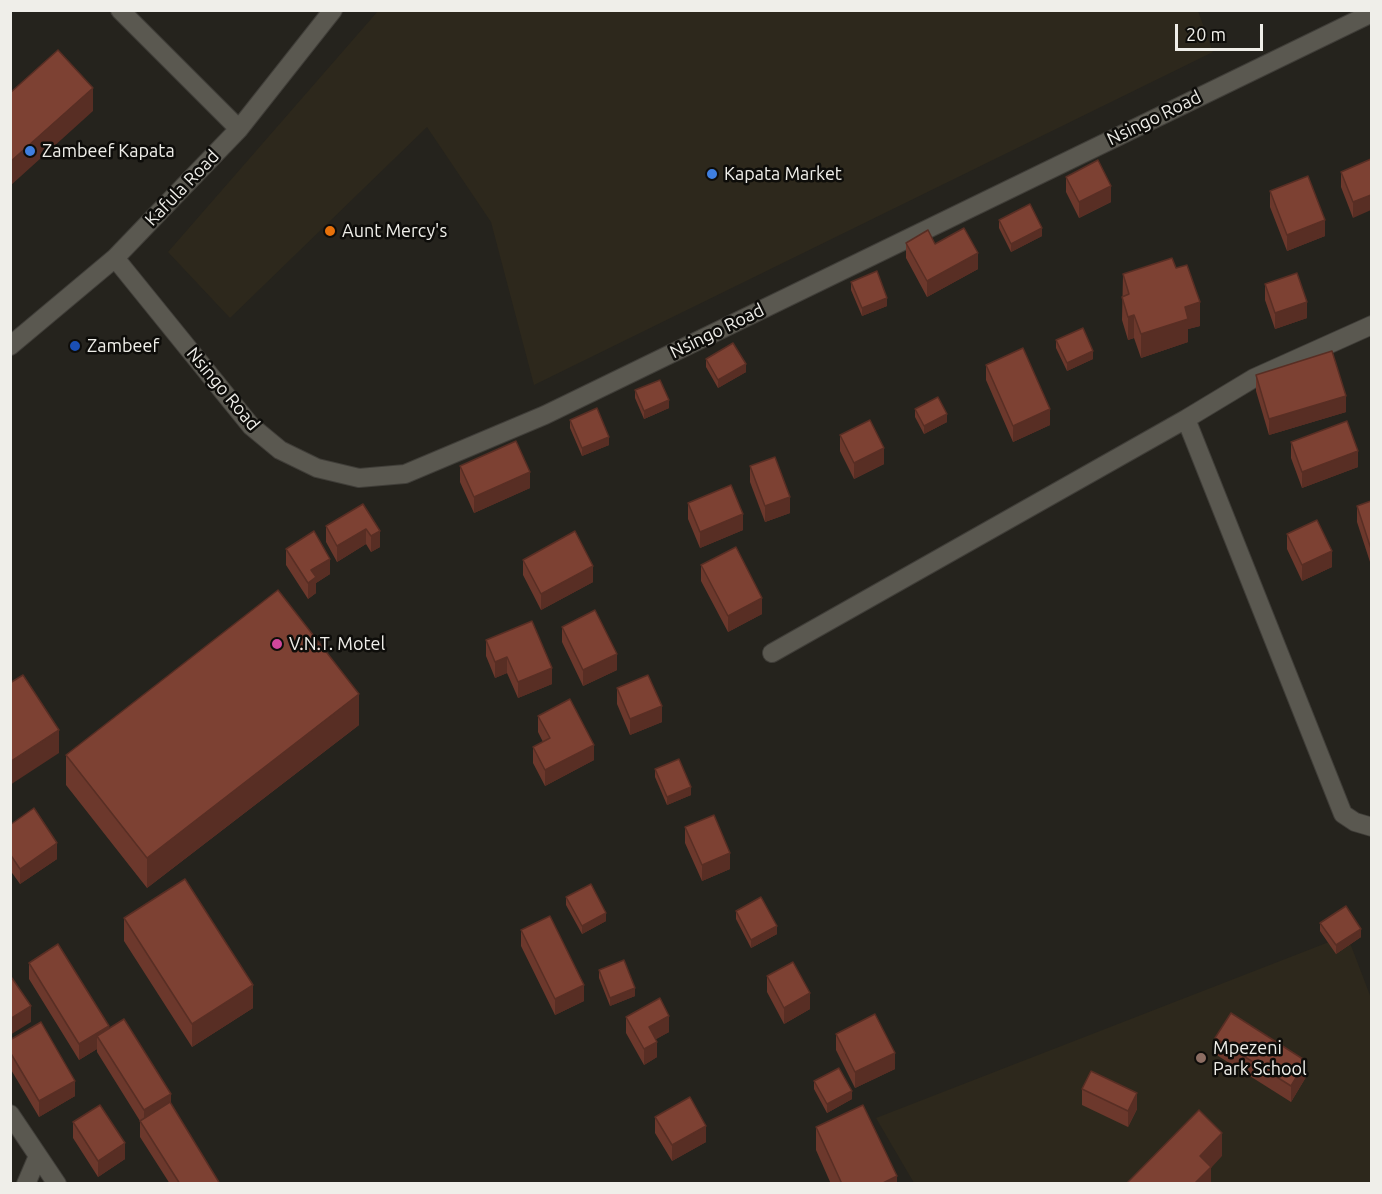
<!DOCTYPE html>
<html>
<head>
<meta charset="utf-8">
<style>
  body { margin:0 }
  #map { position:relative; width:1382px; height:1194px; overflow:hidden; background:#25231d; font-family:Ubuntu,sans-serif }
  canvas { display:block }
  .frame { position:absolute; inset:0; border:12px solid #efeee9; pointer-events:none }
  .scale { position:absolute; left:1175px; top:24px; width:88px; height:27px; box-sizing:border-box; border:3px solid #efeee9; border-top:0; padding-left:8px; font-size:18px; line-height:21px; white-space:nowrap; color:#efeee9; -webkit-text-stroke:4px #0e0d0a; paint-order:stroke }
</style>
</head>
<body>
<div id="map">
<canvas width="1382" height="1194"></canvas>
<div class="frame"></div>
<div class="scale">20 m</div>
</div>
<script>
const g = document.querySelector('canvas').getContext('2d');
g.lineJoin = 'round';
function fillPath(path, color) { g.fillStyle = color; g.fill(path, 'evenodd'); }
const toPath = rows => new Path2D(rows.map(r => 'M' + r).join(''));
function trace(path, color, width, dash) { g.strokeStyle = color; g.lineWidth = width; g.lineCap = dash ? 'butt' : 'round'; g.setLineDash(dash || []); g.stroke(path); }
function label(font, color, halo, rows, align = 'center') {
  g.font = font + ' Ubuntu,sans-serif'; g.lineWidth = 5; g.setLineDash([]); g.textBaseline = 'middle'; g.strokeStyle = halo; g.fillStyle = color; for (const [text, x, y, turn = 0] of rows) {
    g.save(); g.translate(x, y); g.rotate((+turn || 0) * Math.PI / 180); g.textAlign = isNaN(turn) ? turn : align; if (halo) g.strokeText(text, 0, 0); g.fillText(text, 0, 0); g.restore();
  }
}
fillPath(toPath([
  [1198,11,1213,52,534,385,491,222,427,127,230,318,168,252,378,11],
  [1347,935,1371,998,1371,1183,914,1183,876,1118]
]), '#2d281c');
const minor = toPath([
  [120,10,239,129],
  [115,258,251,426,280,450,317,468,359,478,405,474,545,415,1372,13],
  [10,346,115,258,239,129,333,10],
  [1186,419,1343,814,1355,822,1372,827],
  [772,653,1186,419,1254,378,1372,325],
  [10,1114,57,1184],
  [26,1184,38,1156]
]);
trace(minor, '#403e39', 20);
trace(minor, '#5a5850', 18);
fillPath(toPath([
  [1371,159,1353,218,1341,187,1341,172],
  [1066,177,1111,202,1079,218,1066,192],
  [1270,191,1325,236,1287,251,1270,207],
  [999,220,1042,236,1011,252,999,228],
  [906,243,935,244,978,269,927,297,906,258],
  [1123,274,1200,326,1188,329,1188,342,1141,358,1134,338,1128,340,1122,320],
  [851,282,887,306,862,316,851,290],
  [1265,284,1307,318,1275,329,1265,300],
  [1056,340,1093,359,1067,371,1056,348],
  [706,359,746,372,718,388,706,367],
  [986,365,1050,425,1013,442,986,380],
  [1256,375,1346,412,1269,435,1256,391],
  [635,390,669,408,644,419,635,398],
  [915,409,947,422,924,434,915,417],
  [570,420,609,445,582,456,570,428],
  [840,435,884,464,854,479,840,451],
  [1291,442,1358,467,1302,488,1291,458],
  [460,466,530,488,474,513,460,482],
  [750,466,790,513,765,522,750,482],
  [1371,501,1371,565,1357,522,1357,506],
  [688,503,743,530,700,548,688,519],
  [363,504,380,547,371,552,366,544,337,562,326,542,326,526],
  [1287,534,1332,567,1302,581,1287,549],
  [286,549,330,574,316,583,316,593,308,599,286,565],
  [523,560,593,582,541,610,523,575],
  [701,565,762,614,728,632,701,581],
  [562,627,617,670,583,686,562,642],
  [486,640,552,684,518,698,507,673,495,678,486,656],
  [617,688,662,722,630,735,617,704],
  [538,716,594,760,545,786,533,763,533,747,543,742,538,732],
  [359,725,147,888,66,785,66,755],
  [655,769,691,795,667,805,655,777],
  [10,825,57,859,20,884,10,870],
  [685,827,730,869,702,881,685,843],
  [566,897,606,921,582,934,566,905],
  [736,911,777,934,751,948,736,919],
  [124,918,253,1008,192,1047,124,941],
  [1320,923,1361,937,1336,954,1320,931],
  [521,930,584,1001,555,1015,521,946],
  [29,963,109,1028,171,1104,220,1184,170,1184,140,1137,140,1121,97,1052,97,1049,79,1060,29,979],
  [599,970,635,996,610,1006,599,978],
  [767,976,810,1009,784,1024,767,992],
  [626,1017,669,1032,656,1039,657,1057,644,1065,626,1033],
  [836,1034,895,1069,855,1088,836,1050],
  [1215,1038,1306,1077,1291,1102,1215,1054],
  [10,1040,75,1096,39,1117,10,1068],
  [814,1081,852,1099,827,1113,814,1089],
  [1082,1089,1137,1109,1128,1127,1082,1105],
  [655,1117,706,1142,672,1161,655,1133],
  [73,1122,125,1159,98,1177,73,1138],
  [816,1127,897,1184,831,1184,816,1150]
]), '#6c382c');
fillPath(toPath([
  [93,88,93,111,10,186,10,162],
  [1111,186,1111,202,1079,218,1079,202],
  [1371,195,1371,210,1353,218,1353,202],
  [1325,220,1325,236,1287,251,1287,235],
  [1042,228,1042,236,1011,252,1011,244],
  [978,253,978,269,927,297,927,281],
  [887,298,887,306,862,316,862,308],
  [1200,302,1200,326,1188,329,1188,342,1141,358,1141,334,1185,307],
  [1307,302,1307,318,1275,329,1275,313],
  [1134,315,1134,338,1128,340,1128,317],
  [1093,351,1093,359,1067,371,1067,363],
  [746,364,746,372,718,388,718,380],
  [1346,396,1346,412,1269,435,1269,419],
  [669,400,669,408,644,419,644,411],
  [1050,409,1050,425,1013,442,1013,426],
  [947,414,947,422,924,434,924,426],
  [609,437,609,445,582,456,582,448],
  [884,448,884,464,854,479,854,463],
  [1358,451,1358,467,1302,488,1302,472],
  [530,472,530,488,474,513,474,497],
  [790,497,790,513,765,522,765,506],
  [743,514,743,530,700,548,700,532],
  [366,529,366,544,337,562,337,546],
  [380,531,380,547,371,552,371,536],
  [1332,551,1332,567,1302,581,1302,565],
  [330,559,330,574,316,583,316,593,308,599,308,583,311,570],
  [593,566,593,582,541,610,541,594],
  [762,598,762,614,728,632,728,616],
  [617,654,617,670,583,686,583,670],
  [507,657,507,673,495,678,495,662],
  [552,668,552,684,518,698,518,682],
  [359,694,359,725,147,888,147,858],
  [662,706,662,722,630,735,630,719],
  [59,730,59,753,10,785,10,762],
  [594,745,594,760,545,786,545,770],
  [691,787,691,795,667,805,667,797],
  [57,843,57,859,20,884,20,869],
  [730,853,730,869,702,881,702,865],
  [606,913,606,921,582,934,582,926],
  [777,926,777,934,751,948,751,940],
  [1361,929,1361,937,1336,954,1336,945],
  [253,985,253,1008,192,1047,192,1024],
  [584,985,584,1001,555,1015,555,999],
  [635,988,635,996,610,1006,610,998],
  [810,993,810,1009,784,1024,784,1008],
  [31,1006,31,1022,10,1035,10,1019],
  [669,1016,669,1032,649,1043,649,1027],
  [109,1026,109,1041,97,1036,97,1049,79,1060,79,1044],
  [657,1042,657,1057,644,1065,644,1049],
  [895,1053,895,1069,855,1088,855,1072],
  [1306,1061,1306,1077,1291,1102,1291,1086],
  [75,1081,75,1096,39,1117,39,1101],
  [852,1091,852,1099,827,1113,827,1104],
  [1137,1093,1137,1109,1128,1127,1128,1111],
  [171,1094,171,1110,144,1126,144,1110],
  [706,1126,706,1142,672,1161,672,1145],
  [1222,1133,1222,1156,1211,1168,1211,1184,1194,1184,1200,1156],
  [125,1143,125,1159,98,1177,98,1161],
  [897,1176,897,1184,881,1184]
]), '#582e24');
const building = toPath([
  [58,50,93,88,10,162,10,93,58,50],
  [1371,159,1371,195,1353,202,1341,172,1371,159],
  [1098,160,1111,186,1079,202,1066,177,1098,160],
  [1308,176,1325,220,1287,235,1270,191,1308,176],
  [1030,204,1042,228,1011,244,999,220,1030,204],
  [964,228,978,253,927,281,906,243,928,230,935,244,964,228],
  [1172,258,1176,268,1187,265,1200,302,1185,307,1188,319,1141,334,1134,315,1128,317,1122,297,1129,294,1123,274,1172,258],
  [877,271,887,298,862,308,851,282,877,271],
  [1297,273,1307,302,1275,313,1265,284,1297,273],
  [1083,328,1093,351,1067,363,1056,340,1083,328],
  [733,343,746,364,718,380,706,359,733,343],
  [1023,348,1050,409,1013,426,986,365,1023,348],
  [1332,351,1346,396,1269,419,1256,375,1332,351],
  [660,380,669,400,644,411,635,390,660,380],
  [938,397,947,414,924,426,915,409,938,397],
  [597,408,609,437,582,448,570,420,597,408],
  [870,420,884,448,854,463,840,435,870,420],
  [1347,421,1358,451,1302,472,1291,442,1347,421],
  [516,441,530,472,474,497,460,466,516,441],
  [775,457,790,497,765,506,750,466,775,457],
  [731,485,743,514,700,532,688,503,731,485],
  [1371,501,1371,549,1357,506,1371,501],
  [363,504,380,531,371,536,366,529,337,546,326,526,363,504],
  [1317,520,1332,551,1302,565,1287,534,1317,520],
  [314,531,330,559,311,570,316,577,308,583,286,549,314,531],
  [575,531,593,566,541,594,523,560,575,531],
  [736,547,762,598,728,616,701,565,736,547],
  [278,590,359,694,147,858,66,755,278,590],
  [595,610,617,654,583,670,562,627,595,610],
  [532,621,552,668,518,682,507,657,495,662,486,640,532,621],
  [23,675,59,730,10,762,10,683,23,675],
  [648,675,662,706,630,719,617,688,648,675],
  [570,699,594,745,545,770,533,747,550,738,538,716,570,699],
  [679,759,691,787,667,797,655,769,679,759],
  [34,808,57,843,20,869,10,854,10,825,34,808],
  [714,815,730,853,702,865,685,827,714,815],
  [185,879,253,985,192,1024,124,918,185,879],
  [591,884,606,913,582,926,566,897,591,884],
  [761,897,777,926,751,940,736,911,761,897],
  [1346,906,1361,929,1336,945,1320,923,1346,906],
  [550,916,584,985,555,999,521,930,550,916],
  [58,944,109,1026,79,1044,29,963,58,944],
  [624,960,635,988,610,998,599,970,624,960],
  [793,962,810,993,784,1008,767,976,793,962],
  [12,978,31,1006,10,1019,10,979,12,978],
  [660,998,669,1016,649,1027,657,1042,644,1049,626,1017,660,998],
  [1231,1013,1306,1061,1291,1086,1215,1038,1231,1013],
  [875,1014,895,1053,855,1072,836,1034,875,1014],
  [124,1019,171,1094,144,1110,97,1036,124,1019],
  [41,1022,75,1081,39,1101,10,1052,10,1040,41,1022],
  [839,1068,852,1091,827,1104,814,1081,839,1068],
  [1091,1071,1137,1093,1128,1111,1082,1089,1091,1071],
  [690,1097,706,1126,672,1145,655,1117,690,1097],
  [170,1102,220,1184,180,1184,140,1121,170,1102],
  [100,1105,125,1143,98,1161,73,1122,100,1105],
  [863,1105,897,1176,881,1184,842,1184,816,1127,863,1105],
  [1199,1110,1222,1133,1200,1156,1211,1167,1194,1184,1126,1184,1199,1110]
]);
fillPath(building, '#7d4133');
trace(building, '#582e24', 1.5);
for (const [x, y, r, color] of [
  [30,151,6,"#3f7fe0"],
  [712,174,6,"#3f7fe0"],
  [330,231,6,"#e8710a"],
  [75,346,6,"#1a4fb4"],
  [277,644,6,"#d1479c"],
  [1201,1058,6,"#8d6e63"]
]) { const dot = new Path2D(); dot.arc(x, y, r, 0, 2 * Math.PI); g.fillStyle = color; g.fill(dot); trace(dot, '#0e0d0a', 2); }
label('18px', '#efeee9', '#0e0d0a', [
  ["Nsingo Road",1154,118,-26],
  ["Kafula Road",182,188,-46],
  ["Nsingo Road",717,331,-26],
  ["Nsingo Road",223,389,50]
]);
label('18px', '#efeee9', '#0e0d0a', [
  ["Zambeef Kapata",42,151],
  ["Kapata Market",724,174],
  ["Aunt Mercy's",342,231],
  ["Zambeef",87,346],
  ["V.N.T. Motel",289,644],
  ["Mpezeni",1213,1048],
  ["Park School",1213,1069]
], 'left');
</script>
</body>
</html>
